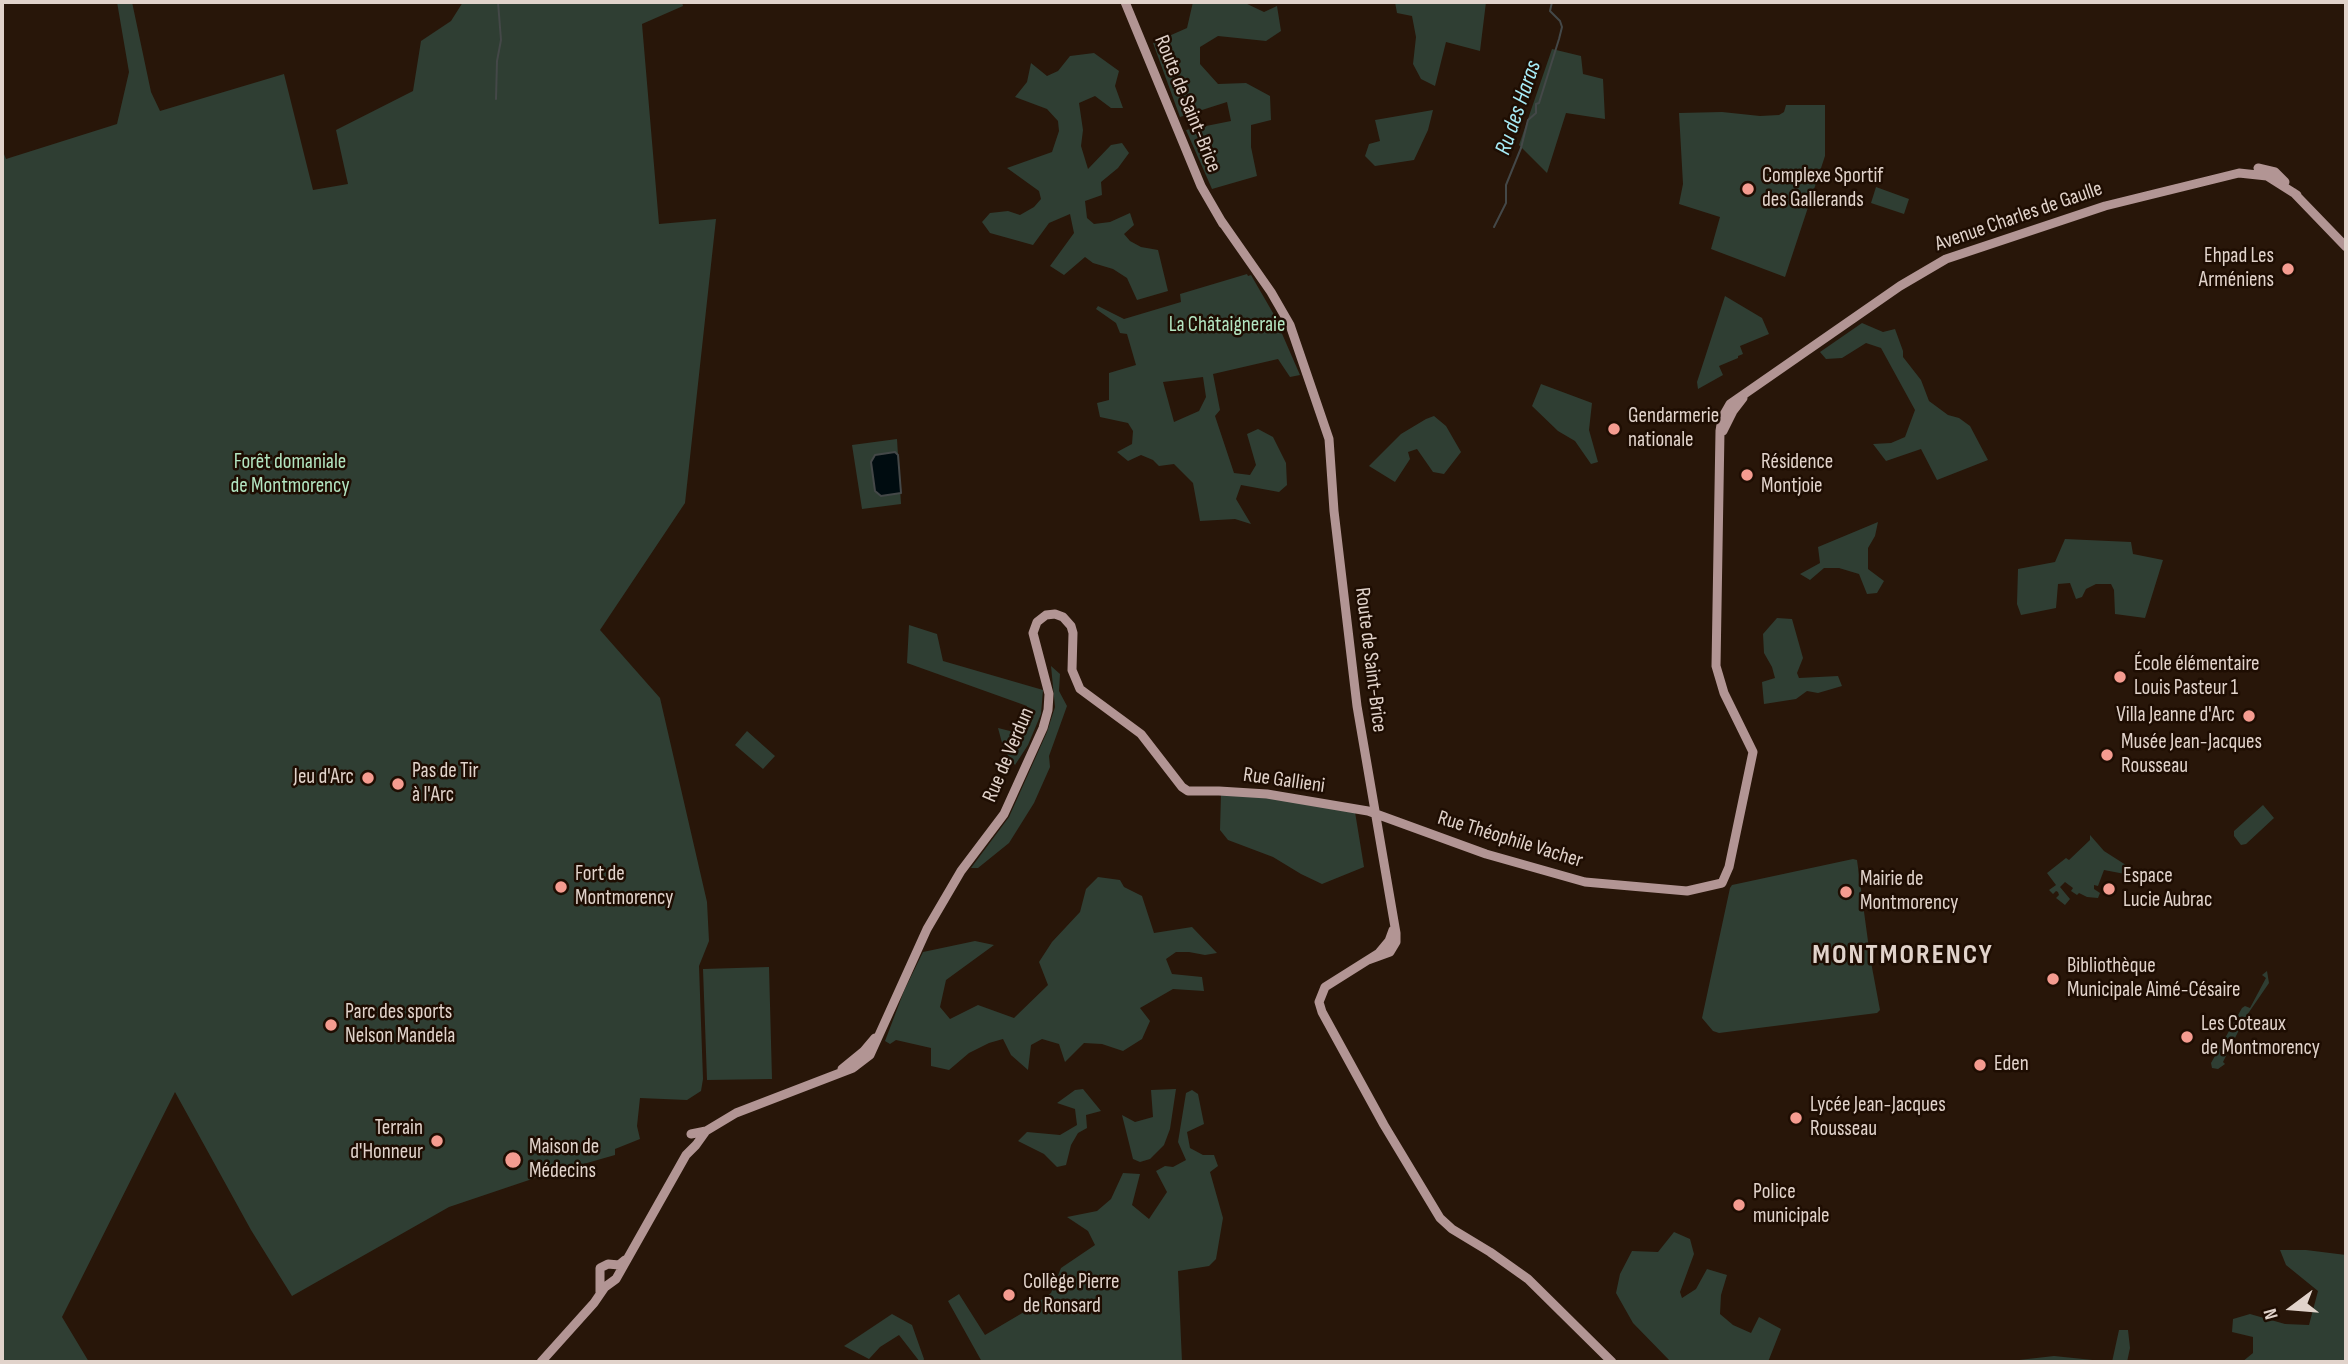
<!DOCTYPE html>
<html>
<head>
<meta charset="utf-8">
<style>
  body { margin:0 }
  #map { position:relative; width:2348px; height:1364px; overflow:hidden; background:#281609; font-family:"Sofia Sans Condensed",sans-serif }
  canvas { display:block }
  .frame { position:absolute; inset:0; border:4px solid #e1d3cb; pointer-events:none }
  .north { position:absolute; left:2257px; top:1273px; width:70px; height:70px; -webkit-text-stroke:5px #1e0d02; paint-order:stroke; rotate:254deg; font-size:19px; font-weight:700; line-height:28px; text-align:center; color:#e1d3cb }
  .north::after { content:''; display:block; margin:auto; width:24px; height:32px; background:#e1d3cb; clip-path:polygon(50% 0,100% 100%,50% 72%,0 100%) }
</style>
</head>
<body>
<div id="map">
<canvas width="2348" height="1364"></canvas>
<div class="frame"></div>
<div class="north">N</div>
</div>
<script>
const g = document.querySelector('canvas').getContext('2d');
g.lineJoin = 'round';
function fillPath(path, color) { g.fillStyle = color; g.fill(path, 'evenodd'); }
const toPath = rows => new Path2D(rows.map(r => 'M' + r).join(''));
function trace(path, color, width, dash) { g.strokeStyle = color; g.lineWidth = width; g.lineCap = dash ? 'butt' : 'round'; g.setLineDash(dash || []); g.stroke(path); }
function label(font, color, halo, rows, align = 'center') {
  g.font = font + ' "Sofia Sans Condensed",sans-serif'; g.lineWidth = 5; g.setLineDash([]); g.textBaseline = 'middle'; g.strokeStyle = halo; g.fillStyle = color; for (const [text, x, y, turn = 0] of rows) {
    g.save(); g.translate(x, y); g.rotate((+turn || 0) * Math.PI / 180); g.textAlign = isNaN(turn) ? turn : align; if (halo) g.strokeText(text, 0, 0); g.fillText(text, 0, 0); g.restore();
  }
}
fillPath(toPath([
  [117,2,132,2,151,92,160,111,284,74,313,190,348,184,336,130,413,91,421,41,451,21,463,2,682,2,683,6,642,24,659,224,716,219,685,503,600,630,660,698,707,902,709,941,699,966,703,1079,701,1091,687,1100,640,1098,637,1126,640,1139,615,1149,615,1155,538,1177,449,1207,292,1296,251,1230,175,1092,62,1317,89,1362,2,1362,2,149,6,159,117,124,129,72],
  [1193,2,1243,2,1264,12,1277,6,1281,31,1266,41,1218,36,1200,47,1200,64,1218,84,1246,83,1270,96,1271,120,1251,125,1251,147,1257,176,1212,189,1186,130,1231,121,1227,102,1180,117,1153,43,1187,28],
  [1395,2,1486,2,1480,51,1446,42,1435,86,1421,79,1413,64,1416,37,1412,16,1397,13],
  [1552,49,1581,56,1583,74,1603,79,1605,119,1566,113,1547,173,1519,145],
  [1094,53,1119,71,1115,86,1123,108,1111,108,1095,96,1079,103,1083,130,1081,146,1088,169,1111,145,1122,143,1129,153,1118,168,1101,182,1102,195,1085,201,1087,218,1094,224,1110,222,1130,213,1134,225,1124,234,1130,241,1141,247,1158,250,1168,291,1137,300,1127,278,1113,269,1093,263,1085,257,1064,275,1050,266,1074,233,1070,214,1049,223,1033,245,990,233,982,222,990,213,1008,211,1020,215,1034,207,1041,199,1039,191,1007,168,1052,152,1059,131,1058,121,1047,109,1015,97,1027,82,1031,63,1047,76,1058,71,1070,56],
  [1786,105,1825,105,1825,156,1785,277,1711,249,1720,217,1679,204,1683,184,1679,113,1722,112,1760,116,1779,115,1784,112],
  [1433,110,1428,130,1414,160,1375,166,1365,156,1369,144,1380,141,1375,120],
  [1876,187,1909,199,1904,214,1871,203],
  [1247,274,1248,276,1251,275,1273,313,1300,375,1290,377,1278,359,1213,374,1220,410,1215,416,1234,473,1250,475,1256,465,1247,434,1258,429,1273,437,1286,463,1287,485,1279,492,1241,485,1236,499,1251,524,1235,519,1200,521,1193,483,1174,464,1159,466,1153,460,1141,455,1128,461,1117,452,1132,444,1133,431,1128,423,1100,417,1097,403,1109,400,1109,373,1136,365,1127,334,1120,333,1116,323,1096,309,1098,306,1124,319,1181,302,1180,294],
  [1203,377,1206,397,1199,411,1174,422,1163,382],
  [1725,296,1762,318,1769,334,1740,346,1743,354,1738,356,1738,358,1719,366,1723,375,1698,389,1697,382],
  [1862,323,1883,332,1895,329,1903,351,1903,357,1921,380,1929,401,1948,415,1959,418,1970,426,1988,460,1937,480,1921,449,1886,461,1873,444,1891,443,1905,437,1915,410,1881,348,1866,343,1842,358,1826,359,1820,352],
  [1541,384,1592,403,1589,430,1598,462,1591,464,1575,441,1558,431,1532,406],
  [1434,416,1446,426,1461,452,1444,474,1433,472,1417,449,1408,452,1410,459,1395,482,1369,466,1401,434,1426,419],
  [897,439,901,504,862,509,852,445],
  [1878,522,1875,536,1868,548,1868,569,1884,581,1877,593,1867,594,1859,574,1839,568,1824,568,1810,580,1800,574,1820,563,1818,547],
  [2065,539,2131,542,2133,554,2163,560,2145,618,2115,614,2114,590,2111,584,2096,584,2086,589,2082,597,2076,599,2070,583,2058,584,2056,608,2021,615,2017,604,2018,569,2055,562],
  [1777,618,1792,619,1803,658,1797,673,1799,678,1838,676,1842,686,1818,693,1807,691,1796,699,1764,704,1762,682,1775,678,1772,667,1764,653,1763,634],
  [909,625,937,634,943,661,1043,690,1041,714,1028,745,1015,765,1004,750,998,728,1022,734,1027,706,907,663],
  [1051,666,1060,674,1059,691,1067,706,1049,756,1050,767,1034,803,1009,843,978,868,971,868,1009,817,1047,732,1055,707],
  [747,731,775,756,763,769,735,745],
  [1221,794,1264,797,1355,812,1364,867,1322,884,1301,874,1273,857,1228,840,1220,830],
  [2263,805,2274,818,2246,844,2241,845,2234,836,2234,831],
  [2090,835,2104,851,2129,867,2125,874,2104,870,2098,886,2094,885,2094,889,2100,893,2098,898,2087,897,2079,893,2077,895,2071,891,2073,888,2065,882,2060,887,2070,899,2065,905,2056,898,2059,895,2058,892,2056,891,2053,894,2049,890,2056,885,2047,873,2066,858,2069,860,2090,840],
  [1853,859,1857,860,1870,956,1868,957,1871,962,1880,1010,1877,1013,1861,1015,1719,1033,1713,1031,1702,1018,1730,888,1732,885],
  [1098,877,1120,880,1124,887,1142,896,1154,933,1192,927,1217,953,1205,955,1189,952,1176,952,1166,959,1172,974,1202,977,1204,991,1173,989,1140,1008,1150,1021,1142,1039,1123,1051,1102,1044,1084,1043,1065,1062,1059,1044,1042,1039,1031,1045,1028,1070,1011,1055,1003,1039,989,1043,969,1053,949,1070,931,1066,931,1048,896,1040,890,1044,885,1041,904,991,923,952,975,941,994,945,946,980,940,1007,950,1019,978,1005,1014,1018,1048,985,1039,962,1052,942,1080,912,1086,889],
  [769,967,772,1079,707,1080,703,969],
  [2267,971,2269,983,2245,1018,2223,1062,2225,1064,2218,1069,2212,1068,2211,1063,2242,1008,2245,1006,2250,1008,2266,978,2262,975],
  [1083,1089,1101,1111,1086,1115,1087,1128,1078,1133,1071,1145,1066,1165,1057,1167,1044,1154,1018,1141,1027,1132,1060,1135,1077,1125,1075,1109,1057,1103,1075,1090],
  [1176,1089,1170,1129,1164,1145,1150,1159,1140,1162,1133,1159,1122,1115,1135,1122,1153,1117,1151,1090],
  [1192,1090,1198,1094,1204,1124,1187,1132,1190,1148,1203,1155,1214,1155,1218,1166,1210,1172,1223,1218,1216,1259,1209,1266,1178,1271,1182,1362,982,1362,948,1301,959,1294,985,1335,1024,1312,1051,1293,1061,1268,1095,1245,1088,1231,1067,1217,1097,1211,1111,1199,1123,1173,1140,1174,1132,1205,1149,1219,1167,1192,1156,1171,1165,1166,1173,1167,1186,1160,1178,1142,1186,1093],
  [1674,1232,1690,1239,1694,1254,1680,1292,1682,1298,1696,1289,1707,1269,1727,1275,1721,1295,1720,1314,1733,1325,1751,1333,1759,1317,1781,1329,1768,1362,1671,1362,1633,1323,1616,1293,1620,1274,1632,1251,1658,1252],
  [2280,1250,2306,1250,2346,1255,2346,1362,2242,1362,2253,1353,2253,1337,2232,1332,2233,1319,2250,1314,2285,1324,2309,1325,2318,1291,2286,1265],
  [892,1314,912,1325,924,1359,923,1362,920,1362,899,1335,880,1347,869,1359,844,1346],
  [2119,1330,2128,1330,2130,1348,2127,1362,2017,1362,2019,1360,2054,1356,2112,1362]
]), '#2f3e33');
const water = toPath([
  [895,452,898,455,901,493,881,496,875,491,871,462,875,455,895,452]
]);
fillPath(water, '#000c10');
trace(water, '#444848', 2);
trace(toPath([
  [496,99,497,61,501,40,498,2],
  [1494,227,1506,203,1506,185,1521,148,1528,120,1536,113,1536,104,1539,103,1559,39,1562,27,1560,21,1550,11,1552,2]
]), '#444848', 2);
trace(toPath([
  [1125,2,1201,186,1223,224],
  [2258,168,2275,172,2285,182],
  [2294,193,2346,247],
  [1220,219,1271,292,1290,325,1329,439,1334,511,1357,706,1396,933,1396,942,1390,952,1368,960],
  [1723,431,1733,411,1743,398],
  [1393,930,1389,941,1379,953,1325,987,1319,1002,1322,1012,1384,1125,1440,1218,1452,1229,1490,1252,1528,1279,1612,1362],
  [842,1069,864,1051,875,1038],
  [691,1134,706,1131,736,1113,853,1068,870,1055,927,929,961,871,1004,814,1043,728,1048,710,1049,694,1033,633,1037,622,1046,615,1055,614,1063,617,1071,626,1073,633,1072,670,1080,689,1141,734,1182,787,1188,791,1219,791,1267,794,1368,811,1486,854,1585,882,1687,891,1722,883,1729,867,1753,752,1724,693,1716,666,1720,431,1722,418,1730,404,1900,286,1946,259,2105,206,2239,173,2267,176,2297,195],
  [600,1292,600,1268,608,1264,619,1265,625,1260],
  [541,1362,594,1303,605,1287,616,1279,686,1155,696,1145,706,1131]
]), '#b29594', 9);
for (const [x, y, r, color] of [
  [1748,189,7,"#f59c90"],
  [2288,269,7,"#f59c90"],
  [1614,429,7,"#f59c90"],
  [1747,475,7,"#f59c90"],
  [2120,677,7,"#f59c90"],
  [2249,716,7,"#f59c90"],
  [2107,755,7,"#f59c90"],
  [368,778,7,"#f59c90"],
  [398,784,7,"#f59c90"],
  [561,887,7,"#f59c90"],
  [2109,889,7,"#f59c90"],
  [1846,892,7,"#f59c90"],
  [2053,979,7,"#f59c90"],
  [331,1025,7,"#f59c90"],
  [2187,1037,7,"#f59c90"],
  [1980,1065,7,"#f59c90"],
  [1796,1118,7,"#f59c90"],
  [437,1141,7,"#f59c90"],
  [513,1160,9,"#f59c90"],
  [1739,1205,7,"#f59c90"],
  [1009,1295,7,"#f59c90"]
]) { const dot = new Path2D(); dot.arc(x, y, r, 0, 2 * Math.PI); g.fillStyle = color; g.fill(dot); trace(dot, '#1e0d02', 2.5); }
label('21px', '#e1d3cb', '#1e0d02', [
  ["Route de Saint-Brice",1187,104,68],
  ["Avenue Charles de Gaulle",2019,217,-19],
  ["Route de Saint-Brice",1370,660,83],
  ["Rue de Verdun",1009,755,-67],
  ["Rue Gallieni",1284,781,8],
  ["Rue Théophile Vacher",1510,840,17]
]);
label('21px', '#e1d3cb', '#1e0d02', [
  ["Complexe Sportif",1762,177],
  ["des Gallerands",1762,201],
  ["Ehpad Les",2274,257,"right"],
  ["Arméniens",2274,281,"right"],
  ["Gendarmerie",1628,417],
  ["nationale",1628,441],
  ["Résidence",1761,463],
  ["Montjoie",1761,487],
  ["École élémentaire",2134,665],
  ["Louis Pasteur 1",2134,689],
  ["Villa Jeanne d'Arc",2235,716,"right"],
  ["Musée Jean-Jacques",2121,743],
  ["Rousseau",2121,767],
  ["Pas de Tir",412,772],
  ["à l'Arc",412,796],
  ["Jeu d'Arc",354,778,"right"],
  ["Fort de",575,875],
  ["Montmorency",575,899],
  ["Espace",2123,877],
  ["Lucie Aubrac",2123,901],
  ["Mairie de",1860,880],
  ["Montmorency",1860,904],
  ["Bibliothèque",2067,967],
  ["Municipale Aimé-Césaire",2067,991],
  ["Parc des sports",345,1013],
  ["Nelson Mandela",345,1037],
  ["Les Coteaux",2201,1025],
  ["de Montmorency",2201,1049],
  ["Eden",1994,1065],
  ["Lycée Jean-Jacques",1810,1106],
  ["Rousseau",1810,1130],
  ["Terrain",423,1129,"right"],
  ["d'Honneur",423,1153,"right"],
  ["Maison de",529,1148],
  ["Médecins",529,1172],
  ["Police",1753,1193],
  ["municipale",1753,1217],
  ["Collège Pierre",1023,1283],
  ["de Ronsard",1023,1307]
], 'left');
label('21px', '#b3e5c1', '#1e0d02', [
  ["La Châtaigneraie",1227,326],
  ["Forêt domaniale",290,463],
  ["de Montmorency",290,487]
]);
label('italic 23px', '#a7ecf7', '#1e0d02', [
  ["Ru des Haras",1519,108,-71]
]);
g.letterSpacing = '2px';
label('bold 28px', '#e1d3cb', '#1e0d02', [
  ["MONTMORENCY",1903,956]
]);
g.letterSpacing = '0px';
</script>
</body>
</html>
